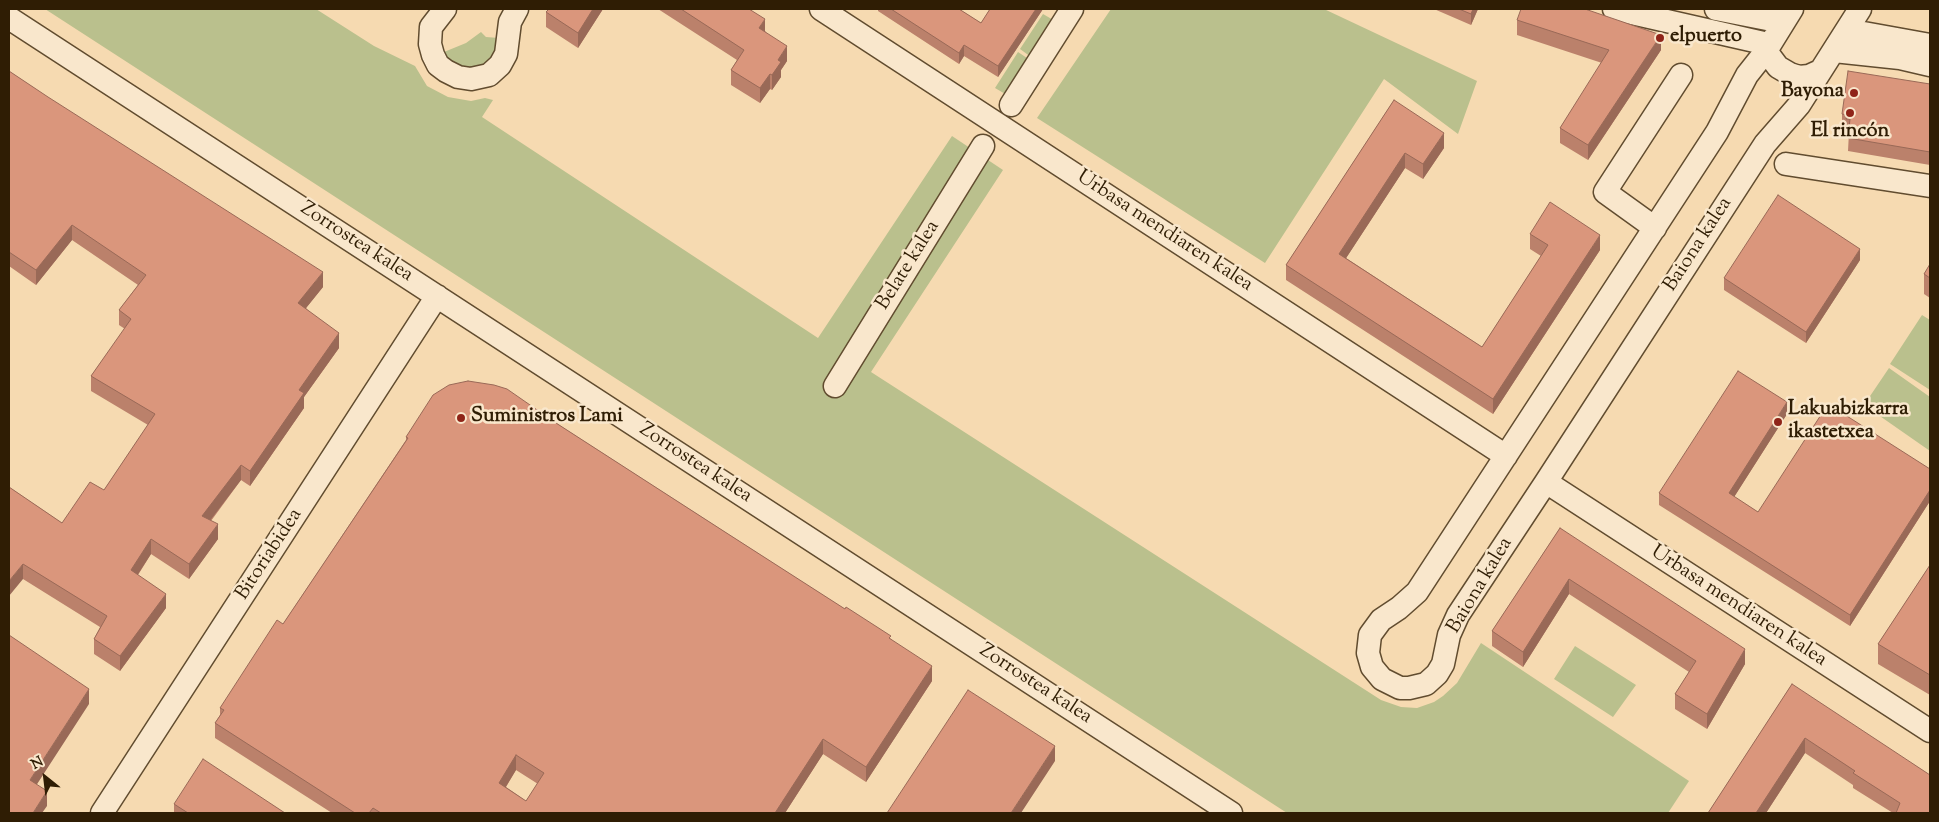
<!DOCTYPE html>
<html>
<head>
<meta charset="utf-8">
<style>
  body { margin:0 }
  #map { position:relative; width:1939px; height:822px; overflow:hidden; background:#f6dab1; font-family:"Sorts Mill Goudy",serif }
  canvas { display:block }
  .frame { position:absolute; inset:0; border:10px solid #2f1d04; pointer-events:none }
  .north { position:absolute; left:20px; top:752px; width:50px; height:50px; -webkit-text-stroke:4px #f9e7cc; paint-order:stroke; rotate:331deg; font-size:14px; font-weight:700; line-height:20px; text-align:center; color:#2f1d04 }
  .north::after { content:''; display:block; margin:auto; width:18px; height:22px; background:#2f1d04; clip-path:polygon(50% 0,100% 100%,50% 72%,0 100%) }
</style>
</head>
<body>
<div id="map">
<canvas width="1939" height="822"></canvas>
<div class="frame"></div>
<div class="north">N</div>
</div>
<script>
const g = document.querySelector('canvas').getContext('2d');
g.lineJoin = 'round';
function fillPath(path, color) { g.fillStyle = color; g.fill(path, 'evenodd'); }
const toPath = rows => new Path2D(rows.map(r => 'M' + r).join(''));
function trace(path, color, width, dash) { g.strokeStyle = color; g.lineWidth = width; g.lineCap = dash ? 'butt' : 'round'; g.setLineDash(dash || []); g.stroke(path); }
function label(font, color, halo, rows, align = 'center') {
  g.font = font + ' "Sorts Mill Goudy",serif'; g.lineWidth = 5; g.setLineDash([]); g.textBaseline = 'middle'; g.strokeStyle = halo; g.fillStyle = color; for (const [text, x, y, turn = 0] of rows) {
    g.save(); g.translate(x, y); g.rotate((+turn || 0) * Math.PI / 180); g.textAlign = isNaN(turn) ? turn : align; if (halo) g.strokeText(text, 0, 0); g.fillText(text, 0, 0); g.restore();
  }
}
fillPath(toPath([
  [45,9,316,9,374,46,415,66,427,86,448,97,471,101,485,98,493,100,482,117,818,338,952,136,1003,170,871,372,1381,700,1401,707,1417,708,1434,702,1443,696,1457,683,1481,643,1689,781,1668,813,1287,813],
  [1111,9,1324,9,1477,81,1458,134,1384,79,1265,263,1037,118],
  [1043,14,1055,21,1031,57,1020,49],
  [481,32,486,37,499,38,497,48,493,57,485,63,476,67,467,67,457,65,449,60,444,52,466,43],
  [1018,52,1030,60,1007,95,995,88],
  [1922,315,1930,320,1930,390,1890,364],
  [1889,368,1930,397,1930,451,1864,405],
  [1575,646,1636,685,1613,717,1554,679]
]), '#bac08d');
const minor = toPath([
  [445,9,431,27,430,44,433,55,438,65,446,71,458,77,471,79,489,75,500,65,506,54,510,22,517,9],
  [821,9,1506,456],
  [1614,9,1768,44],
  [1716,9,1782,22],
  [1792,9,1766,51,1747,75,1717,132,1417,592,1399,608,1381,620,1370,635,1368,653,1372,667,1382,679,1400,688,1409,688,1426,684,1437,674,1443,664,1449,635,1458,615,1546,482,1765,144,1799,105,1860,9],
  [9,18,1231,813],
  [1847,30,1930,45],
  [1766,51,1778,67,1790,74,1799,77,1809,76,1820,71],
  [1834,51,1900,58,1930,65],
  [1011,105,1072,9],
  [1786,164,1930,186],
  [1655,228,1605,192,1681,75],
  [835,386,983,146],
  [1546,482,1930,731],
  [102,813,437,296]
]);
trace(minor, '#614c2f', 25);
trace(minor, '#f9e7cc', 22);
fillPath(toPath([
  [549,9,603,9,578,48,546,27,546,12],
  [658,9,749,9,787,61,781,70,781,77,772,90,770,89,760,103,731,85,731,70,737,60],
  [878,9,959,9,981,23,990,9,1043,9,998,77,964,56,959,64,878,11],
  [1434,9,1478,9,1471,25],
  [1517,20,1661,50,1588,160,1560,143,1560,128,1602,63,1517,35],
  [9,71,323,287,306,308,339,348,304,397,304,408,250,486,241,480,211,521,218,539,189,579,151,554,138,575,166,608,120,671,94,654,94,639,100,627,23,579,9,487,62,523,104,490,148,425,91,391,91,376,125,329,119,325,119,310,138,285,72,240,36,285,9,266],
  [1930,84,1930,165,1848,151,1849,132,1846,132,1846,128,1842,128,1842,114],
  [1394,100,1444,148,1423,179,1405,168,1346,258,1482,347,1541,256,1530,249,1530,234,1600,250,1493,414,1286,280,1286,265],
  [1860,260,1806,343,1724,290,1724,278],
  [1930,264,1930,298,1924,294,1924,274],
  [1787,414,1734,497,1758,512,1930,469,1930,501,1850,626,1659,505,1659,493],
  [556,423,891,639,932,681,866,782,823,754,785,813,332,813,215,738,215,723,220,715,220,708,283,624,406,440,406,437],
  [516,770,538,784,526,801,506,787],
  [1560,528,1745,664,1707,729,1675,709,1675,694,1689,672,1569,594,1523,667,1492,646,1492,631],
  [1930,565,1930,695,1878,664,1878,644],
  [1792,684,1930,813,1893,813,1853,788,1853,785,1805,753,1766,813,1708,813],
  [174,804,285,813,174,813]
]), '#bb816b');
fillPath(toPath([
  [593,9,603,9,578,48,578,33],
  [1036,9,1043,9,998,77,998,66],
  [1473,9,1478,9,1471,25,1471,14],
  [765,19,765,34,759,28],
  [1661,35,1661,50,1588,160,1588,145],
  [964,45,964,56,959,64,959,53],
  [787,46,787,61,781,70,781,77,772,90,772,75,778,60],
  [770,74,770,89,760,103,760,88],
  [1444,133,1444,148,1423,179,1423,164],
  [1405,153,1405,168,1339,269,1339,254],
  [72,225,72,240,36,285,36,270],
  [1600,235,1600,250,1493,414,1493,399],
  [1860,249,1860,260,1806,343,1806,332],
  [323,272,323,287,298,318,298,303],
  [339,333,339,348,304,397,304,408,250,486,250,471,299,390],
  [1787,402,1787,414,1729,505,1729,493],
  [241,465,241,480,202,531,202,516],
  [1930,490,1930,501,1850,626,1850,615],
  [218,524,218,539,189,579,189,564],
  [151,539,151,554,131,585,131,570],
  [23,564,23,579,9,596,9,581],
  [1569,579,1569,594,1523,667,1523,652],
  [166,594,166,608,120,671,120,656],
  [1745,649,1745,664,1707,729,1707,714],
  [932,666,932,681,866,782,866,767],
  [89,689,89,704,30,795,30,780],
  [1805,738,1805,753,1766,813,1756,813],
  [823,739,823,754,785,813,775,813],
  [1055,746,1055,761,1021,813,1011,813],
  [516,755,516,770,499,798,499,783],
  [47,791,47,806,42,813,33,813]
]), '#996957');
const building = toPath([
  [549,9,593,9,578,33,546,12,549,9],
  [681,9,749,9,765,19,759,28,787,46,778,60,781,62,772,75,770,74,760,88,731,70,744,50,681,9],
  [891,9,959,9,981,23,990,9,1036,9,998,66,964,45,959,53,891,9],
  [1459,9,1473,9,1471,14,1459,9],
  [1521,9,1585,9,1661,35,1588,145,1560,128,1609,50,1517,20,1521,9],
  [9,71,48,97,323,272,298,303,339,333,299,390,304,393,250,471,241,465,202,516,218,524,189,564,151,539,131,570,166,594,120,656,94,639,107,616,23,564,9,581,9,487,62,523,90,482,104,490,155,414,91,376,131,319,119,310,146,275,72,225,36,270,9,252,9,71],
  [1848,71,1930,84,1930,152,1848,138,1850,119,1846,119,1847,115,1842,114,1848,71],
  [1394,100,1444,133,1423,164,1405,153,1339,254,1482,347,1548,245,1530,234,1550,202,1600,235,1493,399,1286,265,1394,100],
  [1778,195,1860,249,1806,332,1724,278,1778,195],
  [1930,264,1930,278,1924,274,1930,264],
  [1738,371,1787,402,1729,493,1758,512,1828,404,1930,469,1930,490,1850,615,1659,493,1738,371],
  [468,381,494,385,507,389,556,423,725,532,845,609,846,607,891,636,889,638,932,666,866,767,823,739,775,813,381,813,373,808,369,813,355,813,215,723,224,710,220,708,277,620,283,624,408,438,406,437,433,395,449,385,468,381],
  [516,755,544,773,526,801,499,783,516,755],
  [1560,528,1745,649,1707,714,1675,694,1696,661,1569,579,1523,652,1492,631,1560,528],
  [1930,565,1930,675,1878,644,1930,565],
  [9,635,89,689,30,780,47,791,33,813,9,813,9,635],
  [1792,684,1930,775,1930,813,1896,813,1900,803,1853,773,1855,771,1805,738,1756,813,1708,813,1792,684],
  [968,690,1055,746,1011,813,887,813,968,690],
  [203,759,285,813,188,813,174,804,203,759]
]);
fillPath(building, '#da967c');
trace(building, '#996957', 1);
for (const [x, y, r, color] of [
  [1660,38,5,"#8f2418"],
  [1854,93,5,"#8f2418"],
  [1850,113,5,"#8f2418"],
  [461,418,5,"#8f2418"],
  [1778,422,5,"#8f2418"]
]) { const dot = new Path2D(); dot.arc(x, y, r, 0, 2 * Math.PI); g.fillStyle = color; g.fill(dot); trace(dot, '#f9e7cc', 2); }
label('bold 20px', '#2f1d04', '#f9e7cc', [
  ["elpuerto",1670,38],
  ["Bayona",1844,93,"right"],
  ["El rincón",1850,133,"center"],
  ["Lakuabizkarra",1788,411],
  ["ikastetxea",1788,434],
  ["Suministros Lami",471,418]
], 'left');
label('20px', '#2f1d04', '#f9e7cc', [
  ["Urbasa mendiaren kalea",1164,232,33],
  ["Zorrostea kalea",356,243,33],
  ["Baiona kalea",1699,245,-57],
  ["Belate kalea",909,266,-58],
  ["Zorrostea kalea",695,464,33],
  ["Bitoriabidea",270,555,-57],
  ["Baiona kalea",1481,586,-59],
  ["Urbasa mendiaren kalea",1738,607,33],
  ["Zorrostea kalea",1035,685,33]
]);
</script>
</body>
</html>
